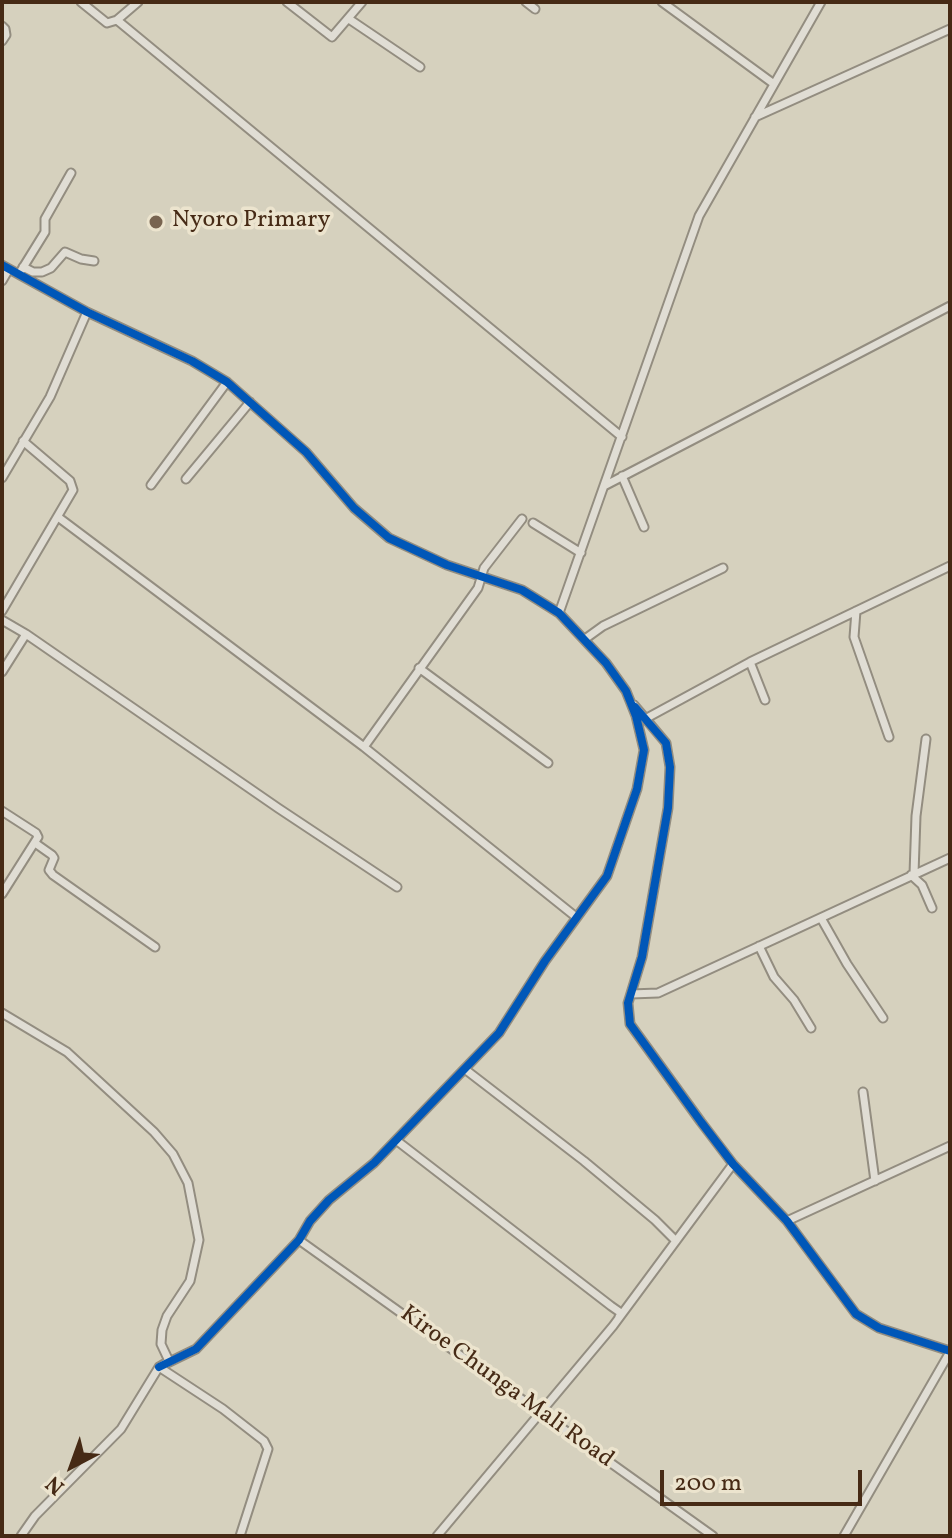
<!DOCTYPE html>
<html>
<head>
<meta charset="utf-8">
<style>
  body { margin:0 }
  #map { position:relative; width:952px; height:1538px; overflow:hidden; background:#d6d1be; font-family:Vollkorn,serif }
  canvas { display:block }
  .frame { position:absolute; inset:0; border:4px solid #462a15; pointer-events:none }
  .north { position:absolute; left:32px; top:1426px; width:80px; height:80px; -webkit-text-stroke:6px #ece4ce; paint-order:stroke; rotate:221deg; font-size:22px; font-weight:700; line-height:32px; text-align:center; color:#462a15 }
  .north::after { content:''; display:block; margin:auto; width:28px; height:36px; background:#462a15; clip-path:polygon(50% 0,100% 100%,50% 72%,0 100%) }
  .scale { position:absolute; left:660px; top:1470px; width:202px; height:36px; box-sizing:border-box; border:4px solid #462a15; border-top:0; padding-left:10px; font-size:24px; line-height:28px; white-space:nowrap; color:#462a15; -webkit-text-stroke:6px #ece4ce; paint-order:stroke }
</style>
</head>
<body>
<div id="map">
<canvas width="952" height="1538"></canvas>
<div class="frame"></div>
<div class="north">N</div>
<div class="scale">200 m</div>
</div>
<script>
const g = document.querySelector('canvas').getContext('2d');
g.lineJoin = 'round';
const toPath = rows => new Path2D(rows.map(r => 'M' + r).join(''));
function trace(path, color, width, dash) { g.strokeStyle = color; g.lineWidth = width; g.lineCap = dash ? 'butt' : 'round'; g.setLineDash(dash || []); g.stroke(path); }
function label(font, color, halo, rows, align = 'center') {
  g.font = font + ' Vollkorn,serif'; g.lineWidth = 7; g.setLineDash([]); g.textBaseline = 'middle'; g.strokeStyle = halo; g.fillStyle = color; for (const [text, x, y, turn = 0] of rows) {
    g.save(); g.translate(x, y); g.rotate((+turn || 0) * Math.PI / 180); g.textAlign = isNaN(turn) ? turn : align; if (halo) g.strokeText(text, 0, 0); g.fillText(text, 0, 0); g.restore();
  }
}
const minor = toPath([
  [81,2,107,23,117,20,138,2],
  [287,2,332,37,362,2],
  [526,2,535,9],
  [662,2,774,84],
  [349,19,420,67],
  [117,20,622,437],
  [2,26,5,29,6,35,2,41],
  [755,117,950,29],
  [2,265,87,312,192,361,227,382,306,452,354,508,389,538,447,565,522,590,559,613,606,663,626,691,636,716,644,750,637,789,607,876,545,961,499,1033,374,1163,329,1200,310,1221,299,1240,196,1349,159,1367],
  [23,267,33,272,42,272,51,268,65,252,81,259,94,261],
  [19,274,45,232,45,219,71,173],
  [2,281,9,269],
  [622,476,644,527],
  [2,478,50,397,87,312],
  [186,479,250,402],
  [151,485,227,382],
  [606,485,950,306],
  [58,517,364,747,576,917],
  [533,523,581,553],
  [2,611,73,490,70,481,23,441],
  [856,611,854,637,889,737],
  [559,613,699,216,821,2],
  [2,620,26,634,2,672],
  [26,634,278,808,397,887],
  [585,639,603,626,723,568],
  [750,662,765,700],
  [419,668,548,763],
  [634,705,666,743,670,767,668,808,642,957,628,1003,630,1024,701,1122,733,1164,787,1221,856,1314,879,1328,950,1351],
  [645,719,750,662,950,566],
  [364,747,478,588,484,568,522,519],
  [2,811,36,833,38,837,2,894],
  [35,843,52,855,54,858,49,870,53,875,155,947],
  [914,874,916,816,926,739],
  [911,875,922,885,932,908],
  [821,918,847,964,883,1018],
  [759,946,774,977,794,1000,811,1028],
  [631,994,658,993,950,858],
  [2,1013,67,1052,154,1132,173,1154,188,1183,199,1240,190,1281,167,1316,162,1330,161,1344,169,1361,159,1367,121,1429,35,1516,21,1536],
  [466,1070,584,1161,655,1220,676,1241],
  [863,1092,875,1181],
  [396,1140,611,1306,621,1313,619,1317],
  [787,1221,950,1146],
  [299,1240,713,1536],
  [159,1367,223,1409,264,1441,268,1449,240,1536],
  [437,1536,613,1326,733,1164],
  [844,1536,950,1352]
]);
trace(minor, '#938d80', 11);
trace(minor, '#e0ddd4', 7);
trace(toPath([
  [2,265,87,312,192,361,227,382,306,452,354,508,389,538,447,565,522,590,559,613,606,663,626,691,636,716,644,750,637,789,607,876,545,961,499,1033,374,1163,329,1200,310,1221,299,1240,196,1349,159,1367],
  [635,707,666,743,670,767,668,808,642,957,628,1003,630,1024,701,1122,733,1164,787,1221,856,1314,879,1328,950,1351]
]), '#0057b8', 8);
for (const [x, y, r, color] of [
  [156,222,8,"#786450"]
]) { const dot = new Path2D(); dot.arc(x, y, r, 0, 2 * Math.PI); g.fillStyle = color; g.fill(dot); trace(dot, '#ece4ce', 3); }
label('24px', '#462a15', '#ece4ce', [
  ["Nyoro Primary",172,222]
], 'left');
label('24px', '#462a15', '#ece4ce', [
  ["Kiroe Chunga Mali Road",506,1388,36]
]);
</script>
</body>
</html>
